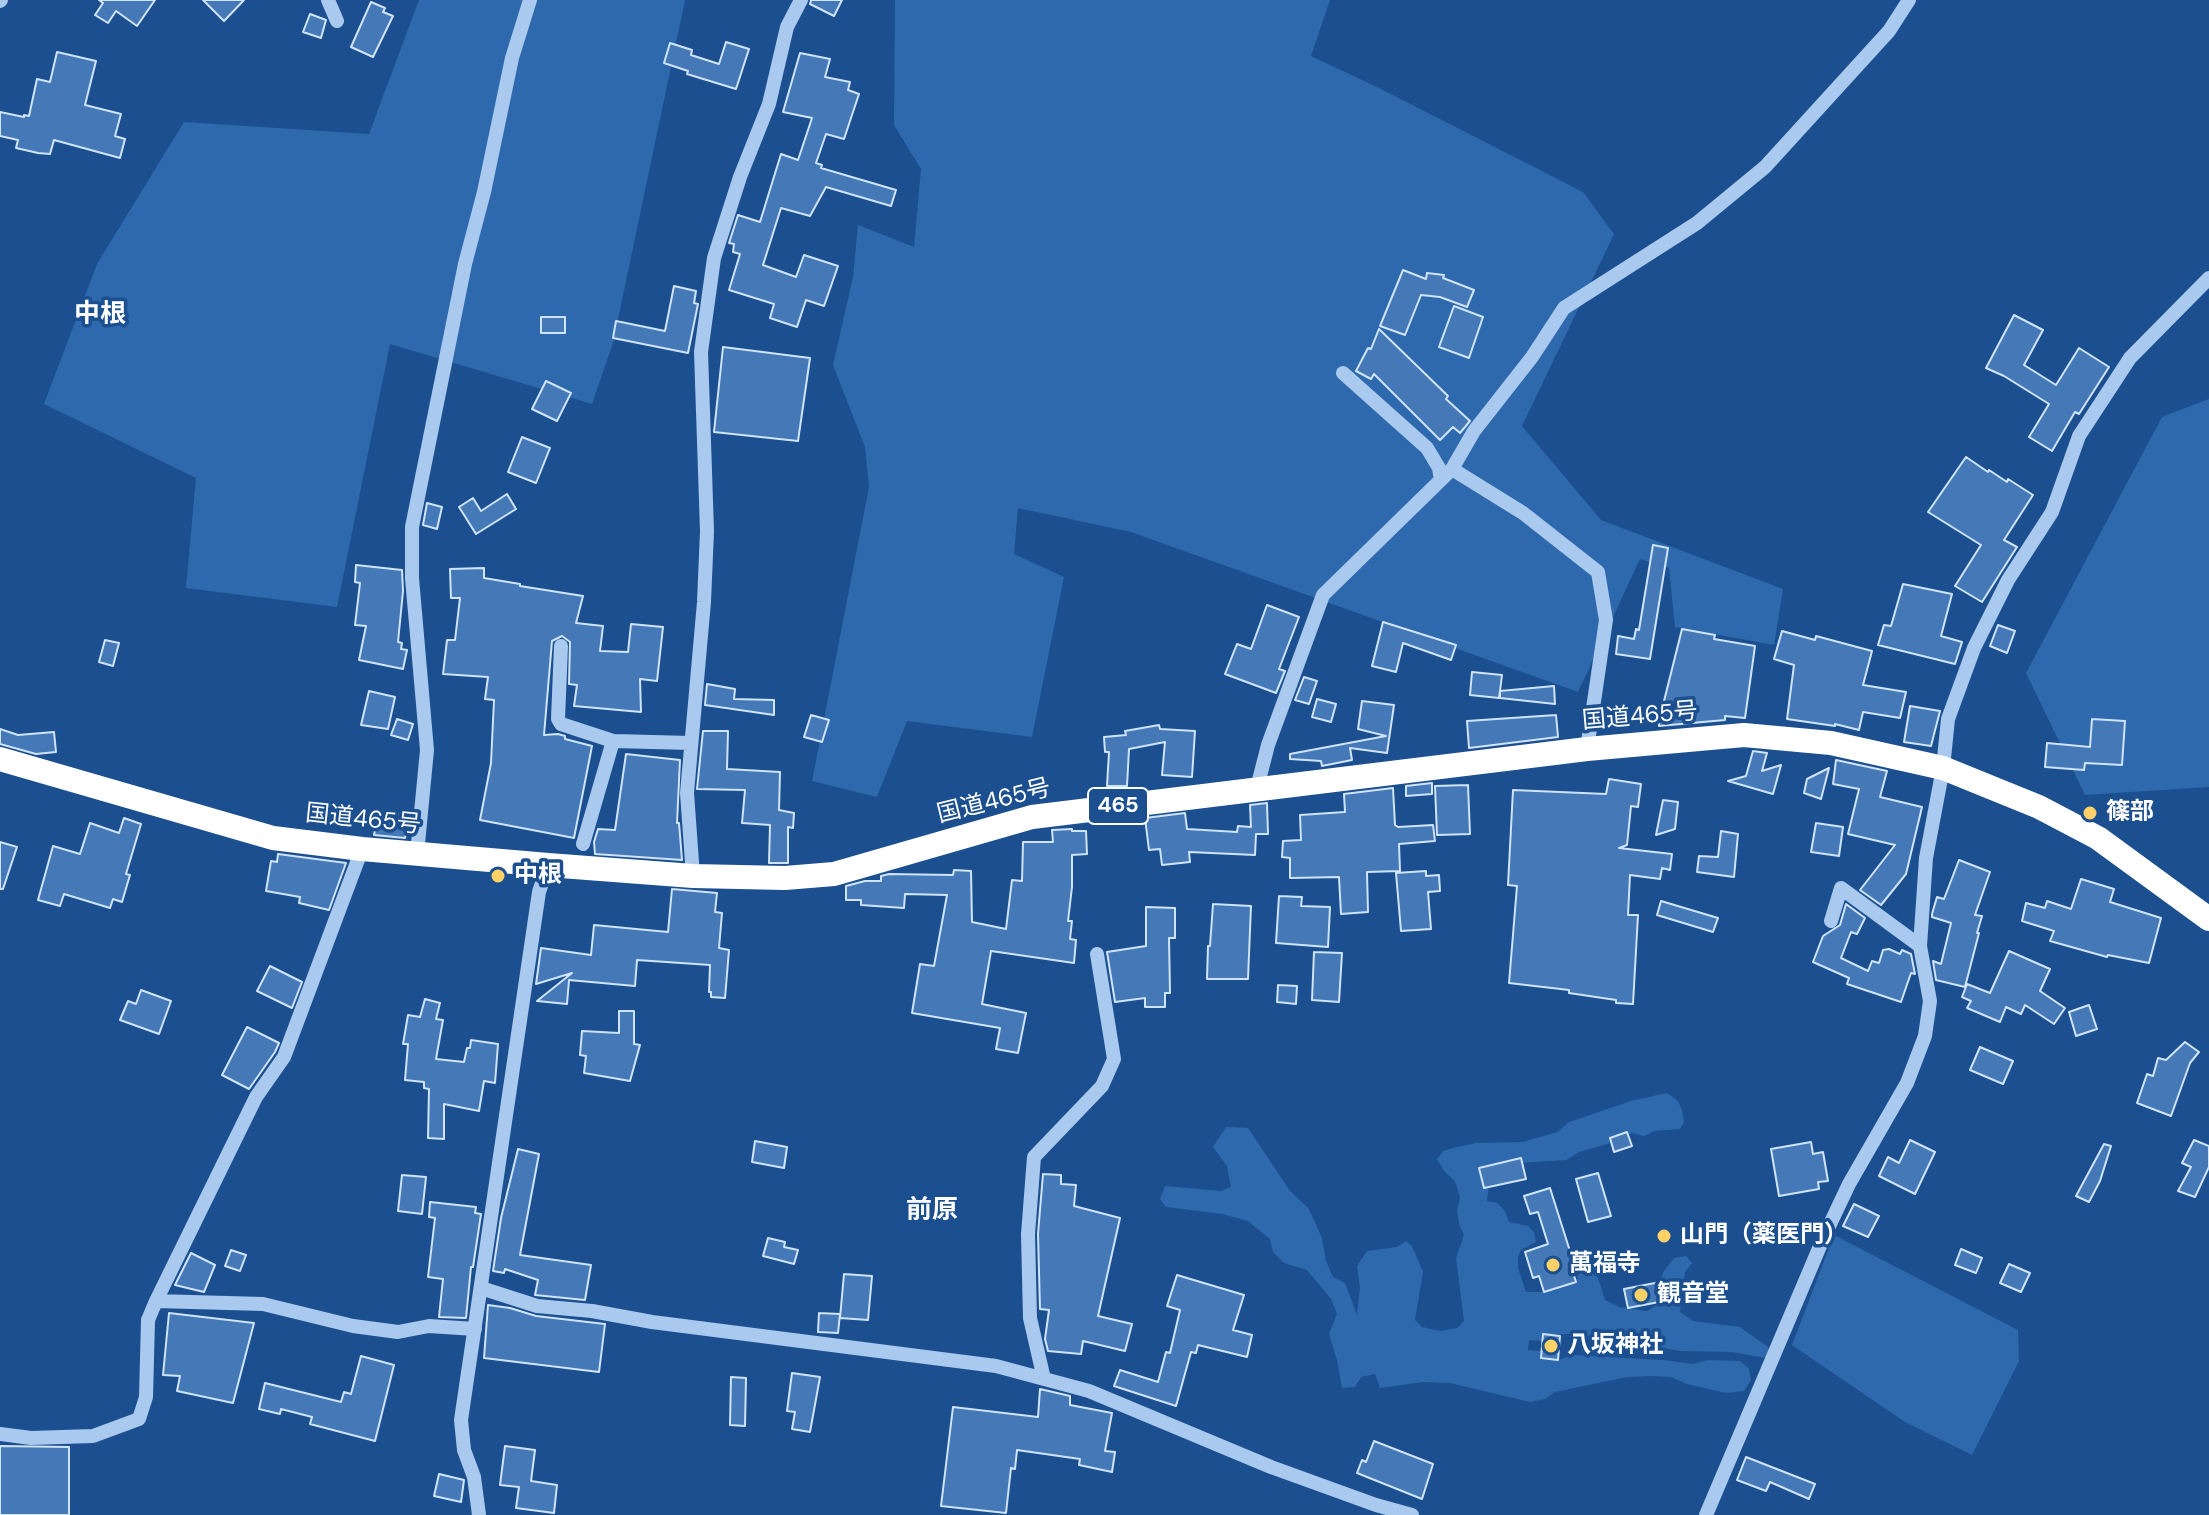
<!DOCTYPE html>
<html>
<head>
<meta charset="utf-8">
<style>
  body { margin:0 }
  canvas { display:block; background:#1b4f8f }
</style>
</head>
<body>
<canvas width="2209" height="1515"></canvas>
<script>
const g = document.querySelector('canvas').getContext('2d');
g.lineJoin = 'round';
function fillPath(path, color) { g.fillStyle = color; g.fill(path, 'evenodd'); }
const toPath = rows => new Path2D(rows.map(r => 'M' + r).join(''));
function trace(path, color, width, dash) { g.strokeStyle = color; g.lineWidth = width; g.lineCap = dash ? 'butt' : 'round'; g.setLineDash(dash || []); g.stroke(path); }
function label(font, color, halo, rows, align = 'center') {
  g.font = font + ' "DM Sans","Noto Sans JP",sans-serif'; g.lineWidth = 7; g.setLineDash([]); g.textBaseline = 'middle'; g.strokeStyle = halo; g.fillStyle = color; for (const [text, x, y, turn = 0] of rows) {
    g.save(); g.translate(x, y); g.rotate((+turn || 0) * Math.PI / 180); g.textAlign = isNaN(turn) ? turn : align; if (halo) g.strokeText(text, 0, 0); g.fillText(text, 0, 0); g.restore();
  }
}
fillPath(toPath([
  [419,0,685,0,613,343,592,404,390,344,337,607,186,588,196,478,44,404,97,264,184,122,369,134],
  [895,0,1330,0,1311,56,1379,88,1583,192,1614,234,1522,426,1601,520,1783,589,1774,645,1675,627,1669,568,1640,559,1578,692,1131,532,1018,508,1014,554,1064,577,1032,737,907,721,877,797,812,781,869,487,865,447,833,365,853,277,858,225,914,247,921,169,894,125],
  [2209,399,2209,787,2085,795,2026,673,2162,417],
  [1667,1093,1678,1101,1682,1110,1684,1122,1680,1129,1654,1131,1644,1136,1632,1133,1614,1142,1579,1152,1566,1160,1518,1163,1489,1185,1487,1201,1497,1203,1505,1211,1509,1222,1528,1226,1534,1232,1536,1242,1521,1250,1518,1257,1518,1268,1526,1292,1544,1292,1576,1282,1579,1272,1590,1271,1598,1278,1605,1300,1619,1307,1647,1311,1660,1303,1659,1283,1664,1271,1674,1258,1686,1256,1692,1263,1685,1272,1680,1312,1693,1321,1740,1327,1768,1347,1770,1354,1765,1358,1732,1352,1681,1351,1662,1348,1652,1350,1614,1338,1587,1339,1569,1334,1544,1334,1543,1341,1529,1340,1528,1350,1541,1351,1541,1358,1558,1360,1573,1355,1663,1360,1693,1364,1708,1360,1740,1361,1749,1369,1751,1380,1744,1391,1726,1393,1687,1384,1671,1377,1651,1376,1627,1377,1555,1392,1545,1399,1530,1402,1450,1383,1423,1382,1380,1388,1375,1374,1361,1377,1355,1387,1342,1388,1337,1360,1329,1334,1337,1314,1331,1299,1307,1270,1284,1263,1273,1252,1270,1239,1248,1221,1222,1214,1166,1207,1160,1199,1165,1186,1221,1191,1231,1187,1227,1166,1213,1147,1226,1127,1248,1128,1290,1191,1309,1209,1322,1238,1326,1261,1333,1277,1345,1283,1357,1315,1360,1288,1357,1266,1367,1251,1397,1247,1406,1241,1412,1246,1423,1272,1415,1320,1422,1327,1440,1331,1457,1328,1464,1321,1456,1258,1464,1235,1459,1224,1457,1210,1460,1197,1455,1181,1444,1171,1437,1159,1443,1151,1457,1147,1476,1143,1523,1142,1547,1135,1557,1132,1569,1122,1631,1101],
  [1834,1235,2018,1330,2019,1361,1972,1455,1905,1422,1792,1345]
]), '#2e69ad');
const building = toPath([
  [99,0,155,0,137,26,116,11,108,23,95,15,103,3,99,0],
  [203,0,244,0,224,21,203,0],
  [811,0,842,0,834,16,810,4,811,0],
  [371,2,385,8,383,12,393,16,373,57,351,47,371,2],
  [310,14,326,20,321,38,303,32,310,14],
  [726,42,749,49,736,89,687,74,688,71,664,63,670,43,692,50,691,55,719,64,726,42],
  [57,52,96,61,85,105,121,114,115,136,125,139,120,158,54,140,50,154,38,153,16,148,18,140,0,136,0,112,24,117,24,115,29,116,37,79,50,82,57,52],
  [800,53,830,59,825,77,850,82,848,90,859,94,844,139,826,134,816,163,822,165,821,168,896,190,891,206,826,187,810,216,781,208,763,265,796,277,804,255,838,266,824,306,806,300,797,327,770,318,774,304,729,290,740,254,733,252,734,244,729,243,738,215,760,222,781,154,798,160,812,118,783,112,800,53],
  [1403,270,1426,279,1427,273,1444,275,1443,278,1474,290,1467,307,1440,297,1421,295,1405,335,1380,326,1403,270],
  [674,286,696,291,694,303,698,304,688,353,613,338,616,321,665,331,674,286],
  [1454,306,1483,317,1469,358,1439,347,1454,306],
  [2014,315,2043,330,2024,365,2056,385,2079,348,2109,367,2079,414,2075,412,2052,451,2029,437,2049,404,2004,376,1986,368,2014,315],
  [541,317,565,317,565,333,541,333,541,317],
  [1379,329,1448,396,1446,399,1470,421,1460,433,1453,427,1440,440,1374,374,1371,379,1356,371,1368,348,1371,349,1379,329],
  [723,347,810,358,798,441,714,432,723,347],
  [546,381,571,393,557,421,532,409,546,381],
  [522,437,550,448,536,483,508,472,522,437],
  [1966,457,1988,472,1989,470,2007,482,2008,479,2033,495,2004,540,2017,547,1982,602,1955,586,1981,545,1928,512,1966,457],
  [507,494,516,509,476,534,459,507,473,498,481,511,507,494],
  [427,503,442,507,437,529,423,525,427,503],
  [1653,545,1668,548,1650,659,1616,654,1618,636,1634,639,1636,629,1639,630,1653,545],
  [356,565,402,570,403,591,398,642,402,643,401,649,407,650,403,669,359,660,366,626,355,625,360,583,355,582,356,565],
  [484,568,484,578,520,584,520,586,583,596,576,623,603,626,600,651,628,652,631,624,663,627,657,681,640,679,641,712,574,706,577,685,569,684,570,642,562,636,552,641,544,735,558,734,565,736,565,739,592,746,574,838,480,820,491,763,494,700,485,699,488,677,443,674,447,640,455,640,460,598,451,598,450,569,484,568],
  [1903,584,1952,594,1941,636,1962,642,1955,664,1878,645,1884,625,1891,626,1903,584],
  [1267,605,1299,617,1279,669,1285,671,1276,693,1225,674,1237,644,1251,649,1267,605],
  [1383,622,1456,645,1451,660,1403,643,1396,672,1372,666,1383,622],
  [1998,625,2015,631,2007,653,1990,646,1998,625],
  [1682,629,1715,635,1714,639,1755,646,1745,718,1725,716,1725,720,1659,726,1658,708,1662,709,1682,629],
  [1782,631,1815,640,1816,636,1872,651,1863,685,1906,692,1900,718,1863,712,1859,730,1835,724,1835,726,1787,719,1794,665,1774,659,1782,631],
  [105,640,119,643,113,666,99,662,105,640],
  [1472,672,1502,675,1500,691,1554,686,1555,704,1500,698,1500,691,1499,698,1470,695,1472,672],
  [1304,677,1317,681,1309,704,1295,700,1304,677],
  [707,684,735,689,734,699,774,700,774,715,705,705,707,684],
  [369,691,395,697,388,729,361,725,369,691],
  [1317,699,1336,704,1331,722,1312,717,1317,699],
  [1362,701,1394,705,1387,753,1350,748,1352,760,1322,766,1321,761,1290,759,1290,754,1386,736,1358,729,1362,701],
  [1910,706,1940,711,1931,746,1904,742,1910,706],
  [811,715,829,720,822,742,804,737,811,715],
  [1556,715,1558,737,1469,748,1467,721,1556,715],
  [397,719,413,724,408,740,391,735,397,719],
  [2092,719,2125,721,2122,765,2085,763,2084,770,2045,767,2047,743,2090,747,2092,719],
  [1159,725,1160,729,1195,731,1192,777,1162,775,1165,742,1129,749,1127,786,1107,786,1109,752,1105,752,1104,737,1126,735,1125,731,1159,725],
  [0,729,18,735,54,732,56,752,36,754,0,744,0,729],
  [703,731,728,731,727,769,780,772,779,810,794,813,793,828,788,827,788,863,769,863,770,825,742,823,745,790,697,789,703,731],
  [1753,751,1767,753,1762,771,1781,765,1773,794,1728,781,1746,776,1753,751],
  [626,754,680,760,677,823,679,823,682,860,595,854,594,842,598,829,615,830,626,754],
  [1836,760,1887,771,1880,797,1922,807,1906,874,1881,905,1860,890,1895,845,1848,834,1859,789,1833,784,1836,760],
  [1829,768,1821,799,1804,793,1807,779,1829,768],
  [1609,779,1641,784,1638,807,1631,806,1627,845,1619,848,1672,854,1670,870,1662,868,1660,879,1630,875,1628,915,1638,915,1633,1004,1616,1003,1616,1000,1569,993,1569,990,1509,983,1517,886,1508,885,1513,790,1606,794,1609,779],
  [1432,783,1432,794,1406,796,1406,786,1432,783],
  [1468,785,1470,834,1437,835,1435,786,1468,785],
  [1393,788,1395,825,1398,827,1433,825,1435,841,1399,844,1400,871,1367,872,1368,912,1341,914,1339,877,1290,878,1290,858,1282,857,1283,841,1301,840,1300,815,1345,812,1344,794,1393,788],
  [1663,800,1678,802,1675,829,1656,835,1663,800],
  [1267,803,1268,834,1256,834,1255,855,1189,852,1190,862,1162,865,1160,849,1149,850,1145,818,1185,813,1187,829,1237,832,1238,826,1251,827,1250,805,1267,803],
  [379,811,409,816,405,838,374,835,379,811],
  [124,818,141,824,126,874,130,875,122,902,113,899,110,908,64,894,60,906,38,900,53,846,80,854,90,823,119,833,124,818],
  [1816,823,1843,827,1839,856,1811,852,1816,823],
  [1072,829,1072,831,1086,831,1087,854,1072,855,1072,887,1068,921,1072,921,1070,939,1076,940,1074,963,991,951,982,1004,1026,1013,1018,1053,996,1049,1000,1028,912,1013,920,964,934,966,947,895,905,894,904,908,861,905,861,900,846,900,846,886,865,881,881,881,881,876,889,874,953,875,954,870,971,871,972,922,1006,929,1012,880,1022,881,1023,842,1053,842,1052,830,1072,829],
  [1721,831,1738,834,1734,877,1697,872,1699,856,1718,857,1721,831],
  [0,842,17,847,3,889,0,889,0,842],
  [278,854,346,863,329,910,299,903,300,897,266,891,271,861,277,862,278,854],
  [1959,860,1990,872,1975,915,1982,916,1977,933,1979,933,1965,987,1936,980,1933,961,1941,964,1951,923,1932,917,1932,914,1937,897,1944,899,1959,860],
  [1426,871,1426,876,1439,875,1440,891,1428,892,1431,929,1401,931,1396,873,1426,871],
  [2081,879,2114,889,2110,902,2161,918,2149,963,2108,955,2107,957,2050,941,2054,931,2022,921,2026,903,2045,908,2047,901,2071,909,2081,879],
  [672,889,717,893,715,912,722,913,719,948,729,950,725,998,711,997,711,992,709,992,710,965,637,960,635,986,569,980,567,1004,537,1001,572,973,536,984,541,948,591,955,594,925,668,932,672,889],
  [1279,896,1302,897,1301,906,1330,907,1328,947,1276,943,1279,896],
  [1661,901,1718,918,1713,932,1657,915,1661,901],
  [1213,904,1251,906,1248,979,1207,979,1208,946,1210,946,1213,904],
  [1846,904,1865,918,1857,934,1851,932,1841,958,1868,971,1872,961,1879,963,1883,950,1889,949,1900,954,1902,950,1911,954,1915,974,1911,973,1901,1002,1847,984,1849,978,1813,962,1823,936,1840,925,1846,904],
  [1146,907,1175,908,1175,938,1169,938,1170,993,1165,993,1165,1007,1145,1007,1145,998,1115,1002,1107,952,1146,946,1146,907],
  [2009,951,2050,969,2040,991,2065,1008,2054,1024,2025,1005,2021,1014,2006,1007,2000,1022,1967,1008,1971,1001,1962,997,1967,984,1990,993,2009,951],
  [1314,952,1342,953,1339,1002,1312,1000,1314,952],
  [270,966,302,982,292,1008,257,991,270,966],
  [1278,985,1297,986,1296,1004,1277,1002,1278,985],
  [141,990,171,1001,159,1034,120,1020,128,1001,136,1004,141,990],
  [425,999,440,1003,436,1019,443,1020,436,1059,464,1062,467,1048,470,1048,471,1040,498,1044,495,1083,484,1081,479,1111,444,1104,444,1139,428,1138,429,1089,424,1088,424,1082,405,1080,408,1044,403,1044,408,1015,420,1017,425,999],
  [2089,1005,2097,1029,2076,1036,2069,1012,2089,1005],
  [619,1011,634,1011,634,1044,640,1045,630,1081,584,1073,586,1056,580,1055,582,1031,619,1033,619,1011],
  [247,1027,279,1043,275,1052,249,1089,222,1075,247,1027],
  [2185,1042,2199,1052,2190,1063,2171,1116,2137,1103,2147,1074,2153,1076,2158,1058,2166,1060,2185,1042],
  [1980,1047,2013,1061,2003,1084,1970,1070,1980,1047],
  [1627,1132,1632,1146,1614,1152,1610,1138,1627,1132],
  [1910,1140,1935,1152,1915,1194,1879,1176,1888,1157,1899,1163,1910,1140],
  [2194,1140,2209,1146,2209,1167,2195,1197,2178,1191,2191,1167,2182,1163,2194,1140],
  [755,1141,787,1147,784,1168,752,1162,755,1141],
  [1811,1142,1813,1154,1823,1152,1828,1181,1818,1182,1819,1189,1779,1196,1771,1149,1811,1142],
  [2104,1144,2111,1146,2100,1181,2089,1202,2076,1196,2104,1144],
  [518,1149,539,1154,520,1255,591,1265,585,1300,535,1295,538,1280,505,1269,504,1273,493,1271,501,1218,518,1149],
  [1521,1158,1526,1179,1484,1188,1479,1168,1521,1158],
  [1598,1173,1611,1216,1588,1222,1576,1179,1598,1173],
  [1043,1174,1061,1175,1061,1184,1076,1185,1074,1206,1120,1218,1098,1316,1132,1324,1125,1351,1083,1341,1081,1354,1048,1351,1045,1339,1049,1310,1040,1309,1038,1234,1043,1174],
  [402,1175,426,1177,422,1214,398,1211,402,1175],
  [1550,1188,1575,1267,1572,1269,1576,1282,1544,1292,1539,1276,1533,1278,1525,1252,1548,1244,1538,1212,1530,1214,1524,1196,1550,1188],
  [430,1202,476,1207,475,1213,481,1214,473,1267,471,1267,466,1318,439,1317,443,1279,428,1277,435,1218,429,1217,430,1202],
  [1854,1204,1879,1216,1868,1237,1843,1226,1854,1204],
  [768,1238,785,1242,784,1247,798,1250,794,1264,763,1256,768,1238],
  [1961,1249,1982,1258,1976,1273,1955,1265,1961,1249],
  [231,1250,246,1255,240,1271,225,1266,231,1250],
  [191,1253,215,1265,204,1292,175,1285,191,1253],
  [2009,1264,2030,1273,2021,1292,2000,1283,2009,1264],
  [844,1274,872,1276,868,1320,840,1318,844,1274],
  [1177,1275,1244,1295,1233,1330,1252,1335,1247,1357,1198,1345,1196,1353,1191,1352,1176,1406,1114,1386,1120,1370,1158,1382,1166,1352,1170,1353,1180,1310,1167,1306,1177,1275],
  [1655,1283,1659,1302,1628,1308,1624,1289,1655,1283],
  [488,1305,510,1308,536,1316,605,1324,599,1372,484,1358,488,1305],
  [169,1313,254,1323,233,1403,177,1391,180,1376,163,1375,169,1313],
  [819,1313,840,1314,838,1333,818,1332,819,1313],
  [1543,1334,1560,1336,1558,1360,1541,1358,1543,1334],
  [361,1356,394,1365,375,1441,310,1424,312,1417,281,1409,280,1414,259,1409,265,1383,341,1402,344,1392,351,1394,361,1356],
  [792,1373,820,1377,810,1432,792,1429,795,1412,787,1411,792,1373],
  [731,1377,746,1378,745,1426,730,1425,731,1377],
  [1040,1389,1070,1396,1070,1405,1112,1413,1105,1451,1115,1452,1112,1472,1079,1465,1080,1459,1017,1450,1015,1469,1011,1468,1006,1513,941,1506,953,1407,1038,1417,1040,1389],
  [1374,1441,1433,1464,1422,1499,1357,1473,1362,1460,1366,1462,1374,1441],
  [0,1446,69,1447,69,1515,0,1515,0,1446],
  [505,1446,535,1450,531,1481,557,1485,554,1513,516,1508,519,1487,500,1485,505,1446],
  [1746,1457,1815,1484,1809,1499,1770,1482,1766,1491,1737,1480,1746,1457],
  [439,1474,464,1480,461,1502,434,1496,439,1474]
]);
fillPath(building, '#4478b7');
trace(building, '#cfe3fa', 2);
trace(toPath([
  [328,0,337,21],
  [0,1,1,0],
  [1343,373,1427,448,1439,468,1441,480],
  [1452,469,1523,513,1598,572,1606,620,1587,749],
  [561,646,558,719,561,724,613,741,691,743],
  [1257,788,1268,745,1323,595,1452,469,1474,431,1532,357,1564,308,1697,223,1765,167,1889,31,1909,0],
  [583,844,613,741],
  [417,854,427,750,412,578,412,527,465,264,484,192,512,58,530,0],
  [693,876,687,793,704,602,707,531,701,352,714,258,740,177,769,104,787,27,801,0],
  [1831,921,1841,888,1920,946],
  [481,1288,537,1306,592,1311,652,1322,996,1366,1089,1391,1271,1467,1376,1505,1412,1515],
  [156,1301,263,1304,353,1326,398,1332,429,1326,475,1329],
  [1044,1379,1030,1318,1028,1234,1034,1157,1102,1086,1114,1059,1097,954],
  [0,1434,31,1438,93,1436,139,1419,146,1397,148,1320,156,1301,256,1097,284,1057,362,849],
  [479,1515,474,1477,464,1450,461,1420,539,892,548,865],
  [1706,1515,1823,1239,1849,1184,1907,1083,1925,1036,1930,1001,1920,946,1926,858,1943,768,1948,719,1974,648,2008,580,2052,512,2079,436,2130,358,2209,278]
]), '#a9c9ee', 14);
trace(toPath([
  [0,759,273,838,362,849,548,865,693,876,785,878,834,874,1032,817,1587,749,1744,735,1831,743,1943,768,2039,807,2098,838,2209,919]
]), '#fff', 24);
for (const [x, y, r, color] of [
  [2090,813,8,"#ffd166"],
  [498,876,8,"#ffd166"],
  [1664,1236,8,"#ffd166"],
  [1553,1265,8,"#ffd166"],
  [1641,1295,8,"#ffd166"],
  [1551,1346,8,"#ffd166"]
]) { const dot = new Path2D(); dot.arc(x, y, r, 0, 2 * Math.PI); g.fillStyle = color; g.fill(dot); trace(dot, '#1b4f8f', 3); }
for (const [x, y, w] of [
  [1118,806,60]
]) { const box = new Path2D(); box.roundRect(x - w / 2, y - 18, w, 36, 6); g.fillStyle = '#1b4f8f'; g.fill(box); trace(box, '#fff', 2); }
label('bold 22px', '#fff', null, [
  ["465",1118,806]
]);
label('24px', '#fff', '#1b4f8f', [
  ["国道465号",1640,717,-5],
  ["国道465号",994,802,-14],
  ["国道465号",363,820,6]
]);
label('bold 24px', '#fff', '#1b4f8f', [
  ["篠部",2106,813],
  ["中根",514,876],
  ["山門（薬医門）",1680,1236],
  ["萬福寺",1569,1265],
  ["観音堂",1657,1295],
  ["八坂神社",1567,1346]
], 'left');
label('bold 26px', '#fff', '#1b4f8f', [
  ["中根",100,315],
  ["前原",932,1211]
]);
</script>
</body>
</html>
